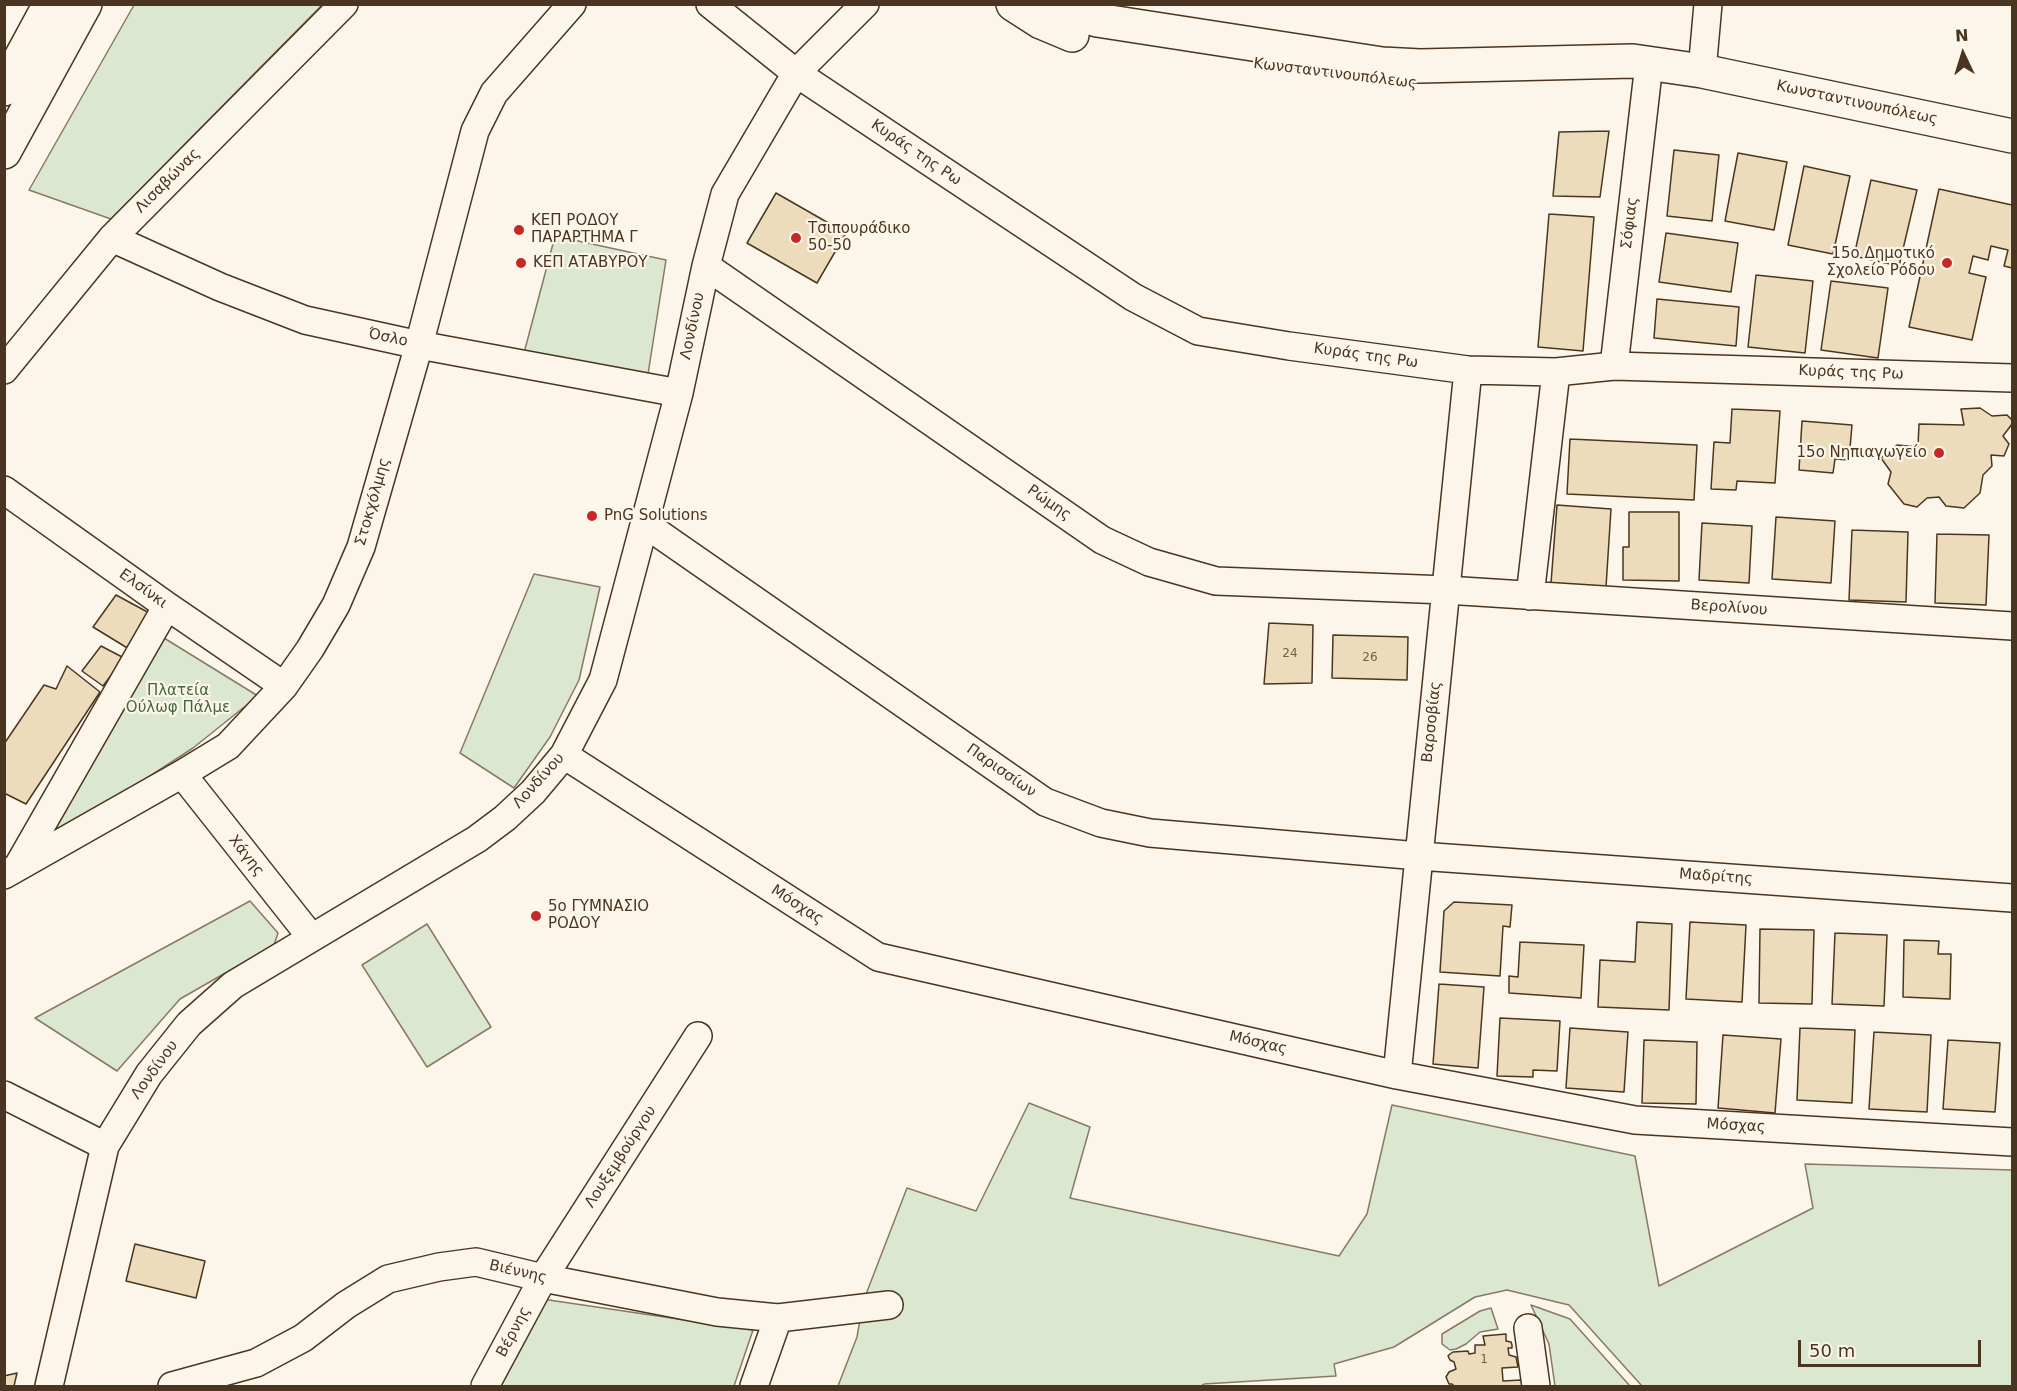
<!DOCTYPE html>
<html>
<head>
<meta charset="utf-8">
<style>
  body { margin:0 }
  #map { position:relative; width:2017px; height:1391px; overflow:hidden; background:#fbf6e9; font-family:"DejaVu Sans",sans-serif }
  canvas { display:block }
  .frame { position:absolute; inset:0; border:6px solid #4a3520; pointer-events:none }
  .north { position:absolute; left:1933px; top:24px; width:60px; height:60px; -webkit-text-stroke:4px #fbf6e9; paint-order:stroke; rotate:356deg; font-size:16px; font-weight:700; line-height:24px; text-align:center; color:#4a3520 }
  .north::after { content:''; display:block; margin:auto; width:21px; height:27px; background:#4a3520; clip-path:polygon(50% 0,100% 100%,50% 72%,0 100%) }
  .scale { position:absolute; left:1798px; top:1340px; width:183px; height:27px; box-sizing:border-box; border:3px solid #4a3520; border-top:0; padding-left:8px; font-size:18px; line-height:21px; white-space:nowrap; color:#4a3520; -webkit-text-stroke:4px #fbf6e9; paint-order:stroke }
</style>
</head>
<body>
<div id="map">
<canvas width="2017" height="1391"></canvas>
<div class="frame"></div>
<div class="north">N</div>
<div class="scale">50 m</div>
</div>
<script>
const g = document.querySelector('canvas').getContext('2d');
g.lineJoin = 'round';
function fillPath(path, color) { g.fillStyle = color; g.fill(path, 'evenodd'); }
const toPath = rows => new Path2D(rows.map(r => 'M' + r).join(''));
function trace(path, color, width, dash) { g.strokeStyle = color; g.lineWidth = width; g.lineCap = dash ? 'butt' : 'round'; g.setLineDash(dash || []); g.stroke(path); }
function label(font, color, halo, rows, align = 'center') {
  g.font = font + ' "DejaVu Sans",sans-serif'; g.lineWidth = 4.5; g.setLineDash([]); g.textBaseline = 'middle'; g.strokeStyle = halo; g.fillStyle = color; for (const [text, x, y, turn = 0] of rows) {
    g.save(); g.translate(x, y); g.rotate((+turn || 0) * Math.PI / 180); g.textAlign = isNaN(turn) ? turn : align; if (halo) g.strokeText(text, 0, 0); g.fillText(text, 0, 0); g.restore();
  }
}
const green = toPath([
  [134,5,322,5,111,219,29,190,134,5],
  [555,236,666,260,648,374,524,353,555,236],
  [534,574,600,587,579,680,550,737,514,788,460,753,534,574],
  [164,638,258,696,193,748,55,838,42,827,164,638],
  [250,901,278,933,274,945,180,999,117,1071,35,1018,250,901],
  [427,924,491,1027,427,1067,362,965,427,924],
  [1029,1103,1090,1127,1070,1198,1339,1256,1367,1214,1392,1105,1635,1156,1659,1286,1813,1208,1805,1164,2012,1170,2012,1386,1642,1386,1569,1305,1507,1290,1475,1297,1394,1347,1334,1364,1336,1376,1204,1384,1201,1386,838,1386,857,1337,863,1302,907,1188,976,1211,1029,1103],
  [542,1299,753,1330,734,1386,496,1386,542,1299],
  [1531,1305,1570,1319,1630,1386,1555,1386,1549,1344,1531,1305],
  [1491,1308,1498,1329,1480,1332,1466,1344,1456,1349,1450,1350,1442,1344,1442,1334,1480,1311,1491,1308]
]);
fillPath(green, '#dce7d0');
trace(green, '#887966', 1.5);
const building = toPath([
  [1609,131,1600,197,1553,196,1559,132,1609,131],
  [1674,150,1719,155,1712,221,1667,216,1674,150],
  [1738,153,1787,162,1774,230,1725,221,1738,153],
  [1804,166,1850,176,1833,254,1788,245,1804,166],
  [1871,180,1917,190,1899,266,1854,256,1871,180],
  [1939,189,2012,205,2012,268,2004,266,2008,250,1991,246,1988,260,1973,256,1969,273,1986,277,1972,340,1909,327,1939,189],
  [776,193,846,233,817,283,747,243,776,193],
  [1549,214,1594,217,1583,351,1538,347,1549,214],
  [1666,233,1738,243,1731,292,1659,282,1666,233],
  [1756,275,1813,281,1805,353,1748,347,1756,275],
  [1831,281,1888,288,1878,358,1821,350,1831,281],
  [1657,299,1739,307,1736,346,1654,338,1657,299],
  [1980,408,1992,416,2007,415,2012,420,2012,424,2003,436,2009,444,2004,456,1991,455,1992,466,1983,475,1980,493,1964,508,1946,506,1939,497,1927,498,1917,507,1904,504,1888,484,1891,472,1881,458,1897,445,1918,447,1919,424,1964,425,1961,409,1980,408],
  [1732,409,1780,411,1775,483,1737,481,1736,490,1711,489,1714,442,1730,443,1732,409],
  [1802,421,1852,425,1849,460,1835,459,1833,473,1799,470,1802,421],
  [1570,439,1697,445,1694,500,1567,494,1570,439],
  [1557,505,1611,509,1606,587,1551,583,1557,505],
  [1629,512,1679,512,1679,581,1623,580,1623,547,1629,547,1629,512],
  [1776,517,1835,521,1831,583,1772,579,1776,517],
  [1702,523,1752,526,1749,583,1699,580,1702,523],
  [1852,530,1908,532,1906,602,1849,600,1852,530],
  [1937,534,1989,535,1986,605,1935,603,1937,534],
  [116,595,153,615,129,649,93,627,116,595],
  [1269,623,1313,625,1312,683,1264,684,1269,623],
  [1333,635,1408,637,1407,680,1332,678,1333,635],
  [101,646,124,658,103,686,82,671,101,646],
  [67,666,100,692,26,804,4,793,4,744,44,685,56,689,67,666],
  [1454,902,1512,905,1510,927,1503,926,1500,976,1440,972,1444,911,1454,902],
  [1637,922,1672,924,1669,1010,1598,1007,1600,960,1635,962,1637,922],
  [1690,922,1746,925,1742,1002,1686,999,1690,922],
  [1760,929,1814,930,1812,1004,1759,1003,1760,929],
  [1835,933,1887,935,1884,1006,1832,1004,1835,933],
  [1904,940,1939,941,1938,954,1951,954,1950,999,1903,997,1904,940],
  [1520,942,1584,945,1581,998,1509,993,1509,976,1518,977,1520,942],
  [1439,984,1484,987,1478,1068,1433,1064,1439,984],
  [1500,1018,1560,1021,1557,1071,1533,1070,1533,1077,1497,1076,1500,1018],
  [1570,1028,1628,1032,1624,1092,1566,1088,1570,1028],
  [1800,1028,1855,1030,1852,1103,1797,1100,1800,1028],
  [1874,1032,1931,1035,1927,1112,1869,1109,1874,1032],
  [1723,1035,1781,1039,1775,1113,1718,1108,1723,1035],
  [1644,1040,1697,1042,1696,1104,1642,1103,1644,1040],
  [1948,1040,2000,1043,1995,1112,1943,1109,1948,1040],
  [135,1244,205,1261,196,1298,126,1281,135,1244],
  [1506,1334,1506,1341,1511,1342,1512,1345,1512,1348,1508,1348,1509,1355,1516,1357,1518,1367,1502,1368,1503,1381,1521,1380,1523,1386,1454,1386,1452,1384,1449,1384,1446,1377,1449,1372,1456,1369,1454,1362,1450,1360,1448,1356,1450,1354,1453,1352,1468,1351,1469,1354,1475,1353,1475,1345,1485,1345,1483,1336,1506,1334],
  [17,1373,14,1386,4,1386,4,1376,17,1373]
]);
fillPath(building, '#ecdcbc');
trace(building, '#4a3520', 1.5);
const minor = toPath([
  [710,4,796,73,1133,297,1198,331,1289,346,1468,370,1556,372,1614,366,2012,378],
  [1702,71,1708,4],
  [112,238,220,287,305,320,419,345,679,393],
  [706,266,1102,540,1149,562,1216,581,1446,590,2012,626],
  [1614,366,1647,81],
  [4,370,112,238,344,4],
  [4,490,167,606,284,686],
  [645,524,1045,802,1101,823,1150,833,1419,856,2012,898],
  [1530,596,1556,372],
  [564,755,878,957,1397,1075,1635,1120,2012,1142],
  [182,774,311,937],
  [18,866,167,606],
  [4,875,182,774,228,746,284,686,310,649,336,605,361,547,419,345,475,131,494,93,572,4],
  [1397,1075,1468,370],
  [4,1095,105,1146],
  [1528,1328,1536,1386],
  [49,1386,105,1146,149,1074,189,1024,233,985,477,839,505,818,533,792,564,755,603,680,679,393,706,266,725,194,796,73,865,4],
  [172,1386,256,1363,303,1338,346,1305,388,1279,439,1267,476,1262,543,1278,717,1312,778,1318,889,1305],
  [485,1386,543,1278,698,1036],
  [754,1386,778,1318]
]);
const major = toPath([
  [1013,4,1041,22,1072,35],
  [1051,4,1062,10,1097,20,1382,64,1420,66,1633,61,1702,71,2012,136],
  [4,89,50,4],
  [4,152,85,4]
]);
trace(minor, '#4a3520', 30);
trace(major, '#4a3520', 36);
trace(minor, '#fbf6e9', 27);
trace(major, '#fbf6e9', 33);
for (const [x, y, r, color] of [
  [519,230,6,"#c62828"],
  [796,238,6,"#c62828"],
  [521,263,6,"#c62828"],
  [1947,263,6,"#c62828"],
  [1939,453,6,"#c62828"],
  [592,516,6,"#c62828"],
  [536,916,6,"#c62828"]
]) { const dot = new Path2D(); dot.arc(x, y, r, 0, 2 * Math.PI); g.fillStyle = color; g.fill(dot); trace(dot, '#fbf6e9', 2); }
label('12px', '#725f47', null, [
  ["24",1290,654],
  ["26",1370,658],
  ["1",1484,1360]
]);
label('15px', '#4a3520', '#fbf6e9', [
  ["Κωνσταντινουπόλεως",1335,74,7],
  ["Κωνσταντινουπόλεως",1857,103,12],
  ["Κυράς της Ρω",916,153,34],
  ["Λισαβώνας",168,181,-45],
  ["Σόφιας",1630,223,-83],
  ["Λονδίνου",693,326,-78],
  ["Όσλο",388,338,12],
  ["Κυράς της Ρω",1366,356,8],
  ["Κυράς της Ρω",1851,373,2],
  ["Στοκχόλμης",373,502,-74],
  ["Ρώμης",1049,503,35],
  ["Ελσίνκι",143,589,36],
  ["Βερολίνου",1729,608,4],
  ["Βαρσοβίας",1432,722,-84],
  ["Παρισσίων",1001,771,35],
  ["Λονδίνου",539,781,-48],
  ["Χάγης",246,856,52],
  ["Μαδρίτης",1716,877,4],
  ["Μόσχας",797,905,33],
  ["Μόσχας",1258,1043,13],
  ["Λονδίνου",155,1070,-54],
  ["Μόσχας",1736,1126,3],
  ["Λουξεμβούργου",621,1157,-57],
  ["Βιέννης",518,1272,13],
  ["Βέρνης",514,1332,-62]
]);
label('15px', '#4a3520', '#fbf6e9', [
  ["ΚΕΠ ΡΟΔΟΥ",531,221],
  ["ΠΑΡΑΡΤΗΜΑ Γ",531,238],
  ["Τσιπουράδικο",808,229],
  ["50-50",808,246],
  ["15ο Δημοτικό",1935,254,"right"],
  ["Σχολείο Ρόδου",1935,271,"right"],
  ["ΚΕΠ ΑΤΑΒΥΡΟΥ",533,263],
  ["15ο Νηπιαγωγείο",1927,453,"right"],
  ["PnG Solutions",604,516],
  ["5ο ΓΥΜΝΑΣΙΟ",548,907],
  ["ΡΟΔΟΥ",548,924]
], 'left');
label('15px', '#436837', '#fbf6e9', [
  ["Πλατεία",178,691],
  ["Ούλωφ Πάλμε",178,708]
]);
</script>
</body>
</html>
